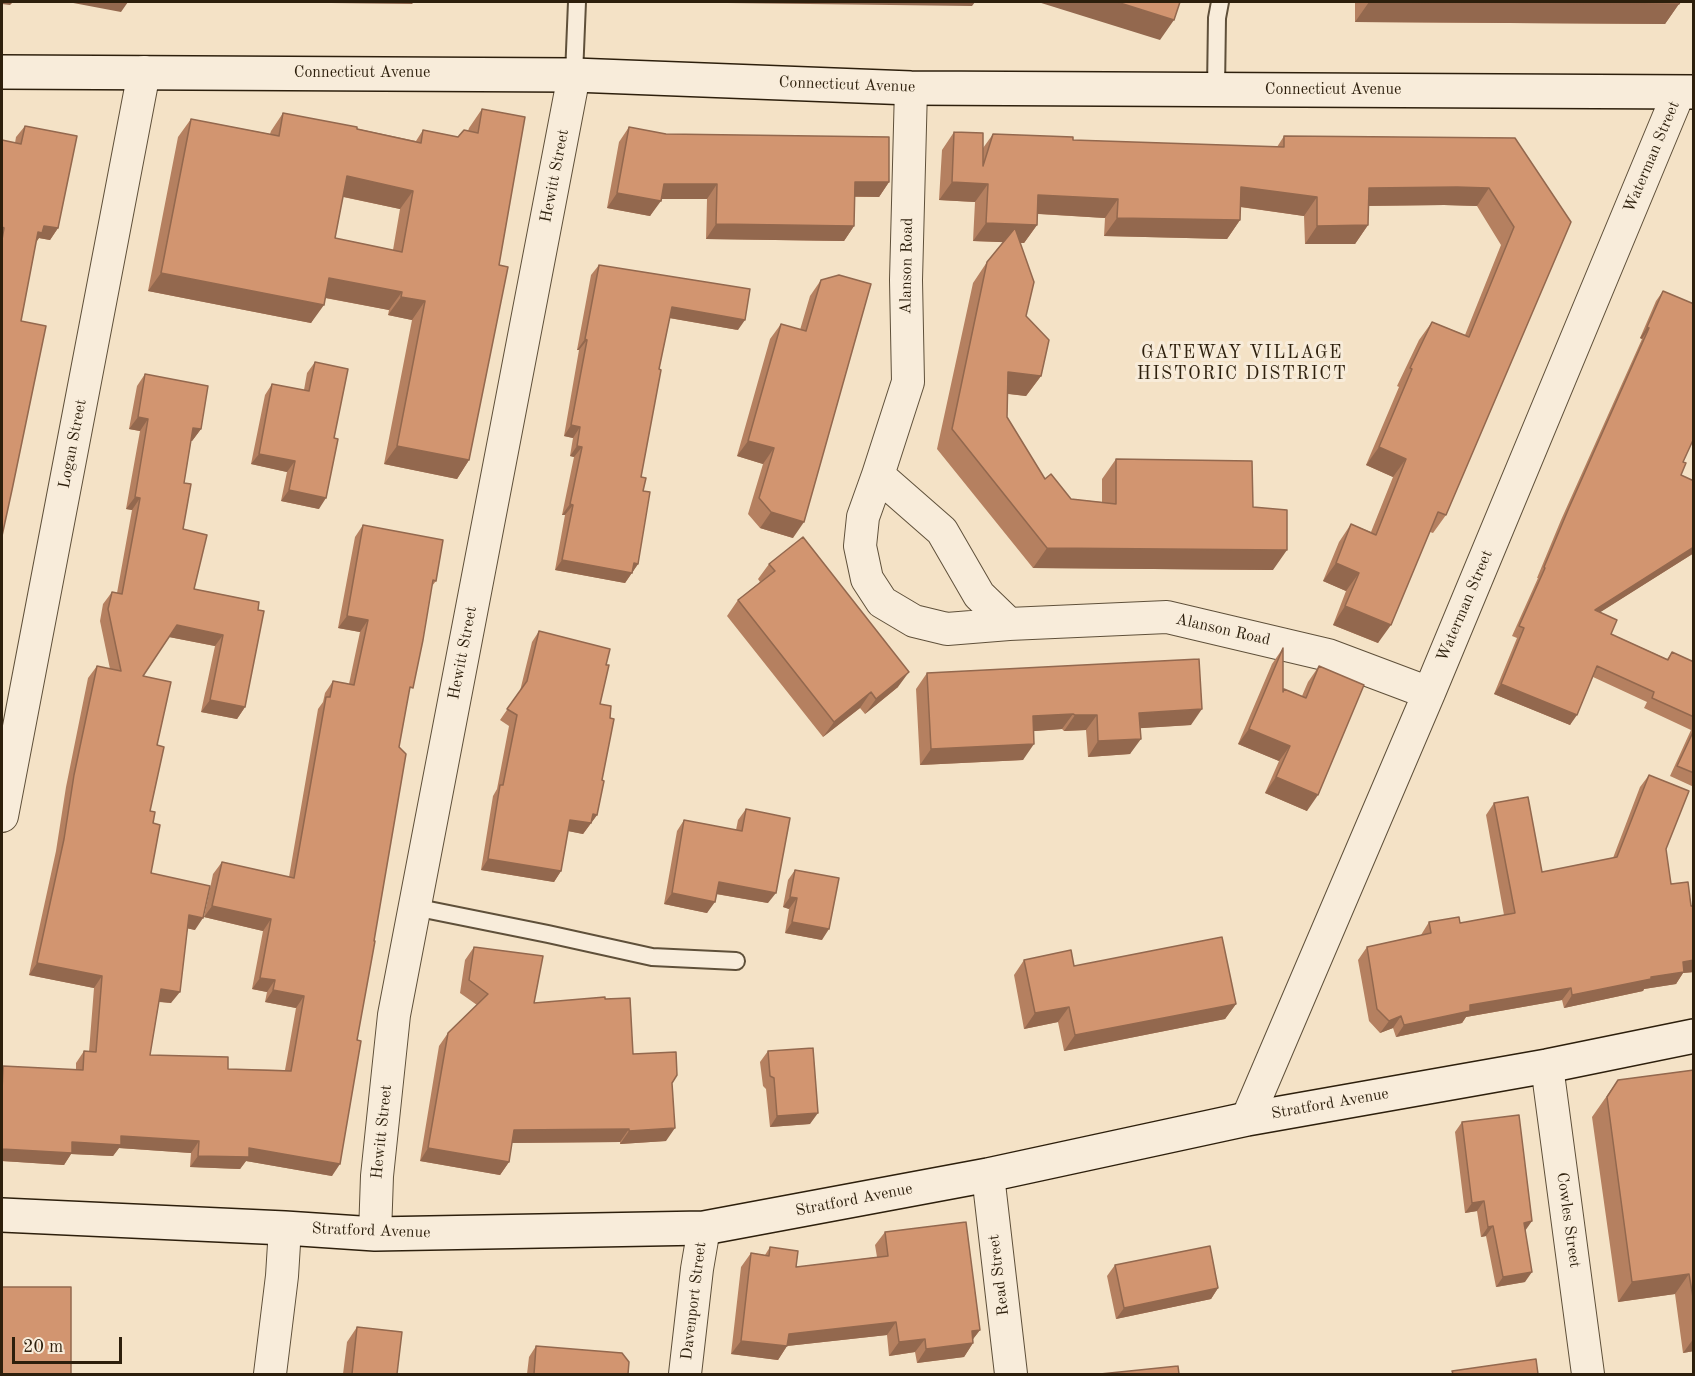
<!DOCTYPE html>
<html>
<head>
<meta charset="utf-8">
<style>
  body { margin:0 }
  #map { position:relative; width:1695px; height:1376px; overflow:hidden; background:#f4e2c6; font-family:"Old Standard TT",serif }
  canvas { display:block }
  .frame { position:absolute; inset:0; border:3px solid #2d1f0c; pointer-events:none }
  .scale { position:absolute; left:12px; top:1337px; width:110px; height:27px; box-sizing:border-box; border:3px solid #2d1f0c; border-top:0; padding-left:8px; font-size:18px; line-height:21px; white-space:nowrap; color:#2d1f0c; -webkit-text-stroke:4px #f8ecda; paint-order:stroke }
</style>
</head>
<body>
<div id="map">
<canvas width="1695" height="1376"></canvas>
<div class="frame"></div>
<div class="scale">20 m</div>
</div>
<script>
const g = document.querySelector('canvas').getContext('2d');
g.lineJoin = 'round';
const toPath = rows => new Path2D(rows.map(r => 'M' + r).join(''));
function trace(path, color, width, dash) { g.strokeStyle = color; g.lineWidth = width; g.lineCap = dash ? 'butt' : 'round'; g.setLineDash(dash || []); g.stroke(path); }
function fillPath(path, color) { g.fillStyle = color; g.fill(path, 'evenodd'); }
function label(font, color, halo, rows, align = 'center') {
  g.font = font + ' "Old Standard TT",serif'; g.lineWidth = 6; g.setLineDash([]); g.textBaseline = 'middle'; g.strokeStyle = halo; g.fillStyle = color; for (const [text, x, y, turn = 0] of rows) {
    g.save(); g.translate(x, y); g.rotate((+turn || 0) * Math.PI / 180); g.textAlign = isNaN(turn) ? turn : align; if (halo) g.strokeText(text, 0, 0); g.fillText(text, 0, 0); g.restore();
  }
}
const service = toPath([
  [574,75,577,2],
  [1216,89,1217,18,1220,2],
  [414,907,548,934,652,957,736,961]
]);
const minor = toPath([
  [911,88,906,280,908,382,878,475,942,531,979,595,1009,624,1167,617,1328,655,1429,693],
  [878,475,863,517,860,546,867,579,882,602,914,621,947,629,1009,624],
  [2,816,144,72],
  [1547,1066,1588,1374],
  [1247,1119,1429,693,1679,92],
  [988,1175,1011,1374],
  [375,1234,377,1176,394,1015,574,75],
  [270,1374,282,1276,285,1228],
  [685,1374,697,1269,704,1228]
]);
const secondary = toPath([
  [2,72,574,75,911,88,1694,92],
  [2,1215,285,1228,375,1234,704,1228,988,1175,1247,1119,1547,1066,1694,1036]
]);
trace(service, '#5f503a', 20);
trace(minor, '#5f503a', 34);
trace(secondary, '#2d1f0c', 36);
trace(service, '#f8ecda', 16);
trace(minor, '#f8ecda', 32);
trace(secondary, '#f8ecda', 33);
fillPath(toPath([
  [1355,2,1680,2,1665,24,1355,22],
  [482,109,499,265,469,460,457,479,384,464,412,320,388,315,389,310,325,298,311,323,148,291,178,137,191,119,270,134,271,131,283,113,416,141,423,130,458,137,468,131,469,128],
  [343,197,400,209,393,250,335,238],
  [25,126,58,228,50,240,39,238,36,242,21,321,2,536,2,140,15,143,16,137],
  [629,127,889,182,879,197,854,197,854,226,844,241,706,239,707,199,661,199,650,216,607,208,619,142],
  [954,132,983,148,993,134,1073,140,1277,147,1284,136,1515,138,1571,222,1446,515,1433,533,1430,532,1378,643,1333,625,1346,591,1323,581,1339,542,1351,524,1371,532,1393,477,1366,465,1399,387,1397,386,1419,340,1432,322,1465,335,1501,245,1477,206,1444,205,1368,206,1368,225,1355,244,1305,244,1304,216,1240,207,1240,220,1227,239,1104,236,1105,218,1038,214,1037,225,1024,243,1020,243,1026,316,1041,376,1026,396,1008,394,1007,417,1045,479,1071,499,1102,502,1102,479,1116,459,1253,507,1273,570,1033,568,937,449,973,283,987,262,1003,242,973,241,975,202,939,200,942,150],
  [599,265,738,330,669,318,659,369,641,477,643,491,638,564,625,583,555,570,565,515,562,515,574,457,570,456,573,438,564,436,579,350,577,350,591,275],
  [821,280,793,538,760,528,748,514,763,464,737,456,770,339,781,324,800,330,810,296],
  [1663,291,1683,462,1681,475,1694,481,1694,553,1600,612,1611,634,1667,659,1672,652,1694,662,1694,787,1670,776,1691,730,1644,708,1647,702,1593,677,1570,725,1494,694,1517,638,1512,636,1538,578,1537,578,1561,520,1642,339,1640,338,1656,301],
  [315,362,319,509,281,501,287,472,251,464,265,395,272,384,304,390,307,373],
  [145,374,201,429,192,441,191,441,184,483,183,529,194,589,259,602,245,707,237,719,201,712,215,646,169,637,143,676,157,745,150,811,153,823,151,873,195,930,187,928,171,1003,159,1002,150,1055,228,1069,285,1070,296,1008,265,1002,267,992,252,989,263,931,204,917,213,874,222,862,289,877,318,709,323,702,325,693,333,681,349,684,360,632,338,628,355,537,363,525,436,581,432,586,408,694,399,747,332,1176,246,1161,240,1169,190,1167,191,1153,119,1148,113,1156,71,1154,64,1165,2,1161,2,1069,3,1066,76,1070,76,1063,84,1051,89,1052,94,988,29,975,56,851,66,787,88,678,97,666,110,669,100,621,103,604,112,592,117,593,132,510,126,509,140,431,129,429,137,386],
  [769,564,898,687,865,714,860,708,823,737,727,616,738,600,760,582,758,579],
  [539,631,606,665,600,704,602,780,597,815,583,834,568,831,561,871,554,882,481,870,493,796,497,789,509,726,500,720,520,691,532,642],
  [1283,648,1283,690,1302,696,1308,682,1319,666,1307,811,1265,793,1279,761,1238,744,1272,664],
  [927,673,1191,725,1140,728,1130,754,1088,757,1086,730,1064,731,1062,729,1034,731,1023,760,920,765,916,689],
  [1649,775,1666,849,1671,884,1691,906,1694,906,1694,972,1683,973,1676,984,1644,989,1643,991,1564,1008,1562,1000,1466,1017,1462,1023,1396,1037,1393,1028,1380,1033,1369,1021,1358,960,1367,947,1421,935,1429,922,1460,923,1504,915,1486,815,1494,803,1542,872,1613,858,1640,787],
  [746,809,768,903,716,894,707,913,664,904,677,831,684,820,736,830,738,820],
  [795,870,822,940,785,933,789,909,783,907,788,880],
  [474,947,534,1003,605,999,633,1054,672,1083,666,1141,620,1144,620,1142,512,1143,509,1162,500,1175,420,1161,439,1046,448,1033,477,1005,460,993,465,960],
  [1024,960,1236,1004,1225,1019,1064,1051,1058,1022,1024,1029,1014,975],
  [768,1051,810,1124,770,1127,766,1089,763,1086,760,1062],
  [1694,1070,1694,1351,1683,1353,1675,1294,1618,1302,1592,1117,1618,1080],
  [1462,1122,1525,1231,1525,1282,1496,1287,1486,1236,1481,1237,1477,1211,1465,1213,1455,1132],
  [885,1232,980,1330,973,1339,973,1343,964,1357,917,1363,915,1352,889,1356,887,1335,787,1346,778,1360,731,1354,741,1267,751,1253,765,1255,770,1247,796,1267,877,1257,875,1245],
  [1115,1265,1218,1288,1211,1299,1116,1319,1107,1276],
  [357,1327,397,1374,343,1374,347,1342],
  [536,1346,628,1374,527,1374,529,1357]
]), '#b58060');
fillPath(toPath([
  [2,2,13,2,10,5,2,4],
  [68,2,128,2,121,12],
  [332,2,414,2,412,4,331,3],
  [646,2,975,2,972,6],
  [1038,2,1117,2,1174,20,1160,40],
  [1369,2,1679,4,1665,24,1355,22],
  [347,176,413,191,400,209,335,195],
  [855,182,889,182,879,197,844,196],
  [952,182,988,184,975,202,939,200],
  [664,184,717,184,707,199,654,199],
  [1241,187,1317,197,1304,216,1228,205],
  [1457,187,1489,188,1477,206,1444,205,1356,206,1369,188],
  [617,193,661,201,650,216,607,208],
  [1038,195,1118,199,1105,218,1025,213],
  [1117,218,1240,220,1227,239,1104,236],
  [986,223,1037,225,1024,243,973,241],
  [716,224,854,226,844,241,706,239],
  [1368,225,1355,244,1305,244,1317,226],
  [44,226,58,228,50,240,39,238,34,245,38,232],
  [161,273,324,305,311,323,148,291],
  [329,278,402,292,389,310,316,296],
  [401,297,425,301,412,320,388,315],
  [672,307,745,320,738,330,664,317],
  [1647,327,1649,328,1642,339,1640,338],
  [585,339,587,340,579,350,577,350],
  [1008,372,1041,376,1026,396,994,392],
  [138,417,148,419,140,431,129,429],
  [571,425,580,427,573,438,564,436],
  [193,428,201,429,192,441,185,439],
  [748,441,774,448,763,464,737,456],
  [397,446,469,460,457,479,384,464],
  [577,446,582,447,574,457,570,456],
  [1379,447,1406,459,1393,477,1366,465],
  [259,454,295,461,287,472,251,464],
  [289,490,326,498,319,509,281,501],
  [135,497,140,498,132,510,126,509],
  [570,504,573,505,565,515,562,515],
  [771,512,804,522,793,538,760,528],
  [1694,547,1694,553,1588,620,1595,610],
  [1047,548,1287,550,1273,570,1033,568],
  [562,560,634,563,638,564,625,583,555,570],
  [1336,563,1359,573,1346,591,1323,581],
  [1345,606,1391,625,1378,643,1333,625],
  [347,616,368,620,360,632,338,628],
  [177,625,223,635,215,646,169,637],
  [909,672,898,687,865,714,876,699],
  [1501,684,1577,715,1570,725,1494,694],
  [871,692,860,708,823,737,834,722],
  [210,700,245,707,237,719,201,712],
  [1202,709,1191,725,1128,729,1139,713],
  [1073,714,1062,729,1022,732,1033,716],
  [1075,715,1097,715,1086,730,1064,731],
  [1249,729,1290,746,1279,761,1238,744],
  [1141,739,1130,754,1088,757,1098,741],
  [1034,744,1023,760,920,765,931,749],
  [1276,777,1318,795,1307,811,1265,793],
  [593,814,597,815,583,834,563,830,570,820],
  [488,859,561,871,554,882,481,870],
  [719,882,776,893,768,903,711,893],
  [672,893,715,902,707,913,664,904],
  [790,897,797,898,789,909,783,907],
  [212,906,271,919,263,931,204,917],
  [189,915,203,918,195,930,181,927],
  [792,922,829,929,822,940,785,933],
  [1694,960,1694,972,1683,973,1676,984,1644,989,1643,991,1564,1008,1572,995,1651,977,1683,962],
  [37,963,102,976,94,988,29,975],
  [260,978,275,980,267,992,252,989],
  [1571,988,1562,1000,1466,1017,1462,1023,1396,1037,1404,1025,1470,1005],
  [161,989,180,992,171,1003,153,1001],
  [273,990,304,996,296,1008,265,1002],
  [1236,1004,1225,1019,1064,1051,1075,1035],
  [1069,1007,1058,1022,1024,1029,1035,1013],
  [1401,1016,1393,1028,1380,1033,1389,1021],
  [818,1113,810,1124,770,1127,777,1116],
  [675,1128,666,1141,620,1144,629,1131],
  [629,1129,620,1142,505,1143,514,1130],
  [121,1136,199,1141,191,1153,119,1148,113,1156,71,1154,64,1165,2,1161,2,1149],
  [249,1148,340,1164,332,1176,246,1161,240,1169,190,1167,198,1156],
  [428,1148,509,1162,500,1175,420,1161],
  [1484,1201,1477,1211,1465,1213,1472,1203],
  [1532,1221,1525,1231,1524,1223],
  [1493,1226,1486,1236,1481,1237,1488,1227],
  [1532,1272,1525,1282,1496,1287,1503,1277],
  [1689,1274,1675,1294,1618,1302,1632,1282],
  [1218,1288,1211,1299,1116,1319,1124,1308],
  [896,1322,887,1335,787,1346,778,1360,731,1354,741,1341,789,1334],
  [980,1330,970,1343,972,1331],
  [1694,1338,1694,1351,1683,1353],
  [925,1339,915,1352,889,1356,899,1342],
  [973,1343,964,1357,917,1363,926,1349]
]), '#93684e');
const building = toPath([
  [1117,2,1180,2,1174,20,1117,2],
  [1369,2,1680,2,1679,4,1369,2],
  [482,109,525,117,499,265,508,267,469,460,397,446,425,301,401,297,402,292,329,278,324,305,161,273,191,119,279,136,283,113,357,127,357,129,421,143,423,130,458,137,464,130,478,133,482,109],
  [347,176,413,191,402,252,335,238,347,176],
  [25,126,77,136,58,228,44,226,42,233,38,232,21,321,46,326,12,490,2,536,2,240,4,228,2,227,2,140,21,144,25,126],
  [629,127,666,134,889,137,889,182,855,182,854,226,716,224,717,184,664,184,661,201,617,193,629,127],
  [954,132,983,133,983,166,993,134,1073,137,1073,140,1284,147,1284,136,1515,138,1571,222,1446,515,1438,512,1391,625,1345,606,1359,573,1336,563,1351,524,1376,535,1406,459,1379,447,1412,369,1410,368,1432,322,1469,337,1514,227,1489,188,1457,187,1369,188,1368,225,1317,226,1317,197,1241,187,1240,220,1117,218,1118,199,1038,195,1037,225,986,223,988,184,952,182,954,132],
  [1015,228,1034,282,1026,316,1049,340,1041,376,1008,372,1007,417,1045,479,1051,474,1071,499,1116,504,1116,459,1252,461,1253,507,1287,510,1287,550,1047,548,952,429,987,262,1015,228],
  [599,265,750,289,745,320,672,307,659,369,661,370,641,477,646,478,643,491,650,492,638,564,634,563,632,573,562,560,573,505,570,504,582,447,577,446,580,427,571,425,587,340,585,339,599,265],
  [839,275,871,284,804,522,771,512,759,498,774,448,748,441,781,324,806,331,821,280,839,275],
  [1663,291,1694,304,1694,438,1683,462,1686,463,1681,475,1694,481,1694,547,1595,610,1617,620,1611,634,1668,660,1672,652,1694,662,1694,717,1652,698,1654,692,1597,666,1577,715,1501,684,1524,628,1519,626,1545,568,1544,567,1568,510,1649,328,1647,327,1663,291],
  [315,362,348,369,334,438,338,439,326,498,289,490,295,461,259,454,272,384,309,391,315,362],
  [145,374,208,386,201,429,193,428,184,483,191,484,183,529,207,535,194,589,259,602,258,610,264,611,245,707,210,700,223,635,177,625,143,676,171,682,157,745,164,747,150,811,155,812,153,823,160,825,151,873,210,886,203,918,189,915,180,992,161,989,150,1055,228,1057,228,1069,291,1071,304,996,273,990,275,980,260,978,271,919,212,906,222,862,294,878,326,697,330,697,333,681,354,685,368,620,347,616,363,525,443,540,436,581,433,580,423,640,413,688,410,687,399,747,406,754,374,941,375,941,357,1040,361,1041,340,1164,249,1148,249,1157,198,1156,199,1141,121,1136,121,1145,72,1142,72,1153,2,1149,2,1092,3,1066,83,1070,84,1051,96,1052,102,976,37,963,64,839,74,775,97,666,121,671,108,609,112,592,122,594,140,498,135,497,148,419,138,417,145,374],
  [803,537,909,672,876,699,871,692,834,722,738,600,775,571,769,564,803,537],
  [539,631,610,649,606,665,609,665,600,704,611,706,610,718,614,719,602,780,604,781,597,815,593,814,591,823,570,820,561,871,488,859,500,785,503,785,517,715,507,709,527,681,539,631],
  [1283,648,1283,692,1284,689,1306,698,1319,666,1364,685,1318,795,1276,777,1290,746,1249,729,1283,648],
  [1199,659,1202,709,1139,713,1141,739,1098,741,1097,715,1075,715,1073,714,1033,716,1034,744,931,749,927,673,1199,659],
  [1694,730,1694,773,1677,766,1694,730],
  [1649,775,1689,791,1666,849,1671,884,1688,882,1691,906,1694,906,1694,960,1683,962,1684,972,1651,977,1651,979,1572,995,1571,988,1470,1005,1470,1011,1404,1025,1401,1016,1389,1021,1377,1009,1367,947,1431,933,1429,922,1459,917,1460,923,1515,913,1494,803,1528,797,1542,872,1617,857,1649,775],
  [746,809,790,818,776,893,719,882,715,902,672,893,684,820,742,831,746,809],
  [795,870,839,878,829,929,792,922,797,898,790,897,795,870],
  [1222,937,1236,1004,1075,1035,1069,1007,1035,1013,1024,960,1071,950,1074,966,1222,937],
  [474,947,543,956,534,1003,605,997,605,999,630,998,633,1054,676,1052,677,1075,672,1083,675,1128,629,1131,629,1129,514,1130,509,1162,428,1148,448,1033,488,994,469,980,474,947],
  [813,1048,818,1113,777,1116,774,1078,770,1076,768,1051,813,1048],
  [1694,1070,1694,1303,1689,1274,1632,1282,1607,1097,1618,1080,1694,1070],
  [1519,1115,1532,1221,1524,1223,1532,1272,1503,1277,1493,1226,1488,1227,1484,1201,1472,1203,1462,1122,1519,1115],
  [966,1222,980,1330,972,1331,973,1343,926,1349,925,1339,899,1342,896,1322,789,1334,787,1346,741,1341,751,1253,769,1256,770,1247,798,1251,796,1267,888,1256,885,1232,966,1222],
  [1210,1246,1218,1288,1124,1308,1115,1265,1210,1246],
  [2,1287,71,1287,71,1374,2,1374,2,1287],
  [357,1327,402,1332,397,1374,352,1374,357,1327],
  [536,1346,622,1353,629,1362,628,1374,534,1374,536,1346],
  [1536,1359,1538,1374,1453,1374,1452,1371,1536,1359],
  [1178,1366,1179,1374,1100,1374,1178,1366]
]);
fillPath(building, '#d29570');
trace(building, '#93684e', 1.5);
label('16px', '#2d1f0c', '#f8ecda', [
  ["Connecticut Avenue",362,73],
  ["Connecticut Avenue",847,85,2],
  ["Connecticut Avenue",1333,90],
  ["Waterman Street",1652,157,-67],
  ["Hewitt Street",555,176,-79],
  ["Alanson Road",907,266,-89],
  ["Logan Street",73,444,-79],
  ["Waterman Street",1465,606,-67],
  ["Alanson Road",1223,630,13],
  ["Hewitt Street",463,653,-79],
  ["Stratford Avenue",1330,1104,-10],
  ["Hewitt Street",382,1132,-84],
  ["Stratford Avenue",854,1200,-11],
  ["Cowles Street",1568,1220,82],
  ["Stratford Avenue",371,1231,2],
  ["Read Street",999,1275,-97],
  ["Davenport Street",694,1301,-83]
]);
g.letterSpacing = '1.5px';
label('18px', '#2d1f0c', '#f8ecda', [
  ["GATEWAY VILLAGE",1242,353],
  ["HISTORIC DISTRICT",1242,374]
]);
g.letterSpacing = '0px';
</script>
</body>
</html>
